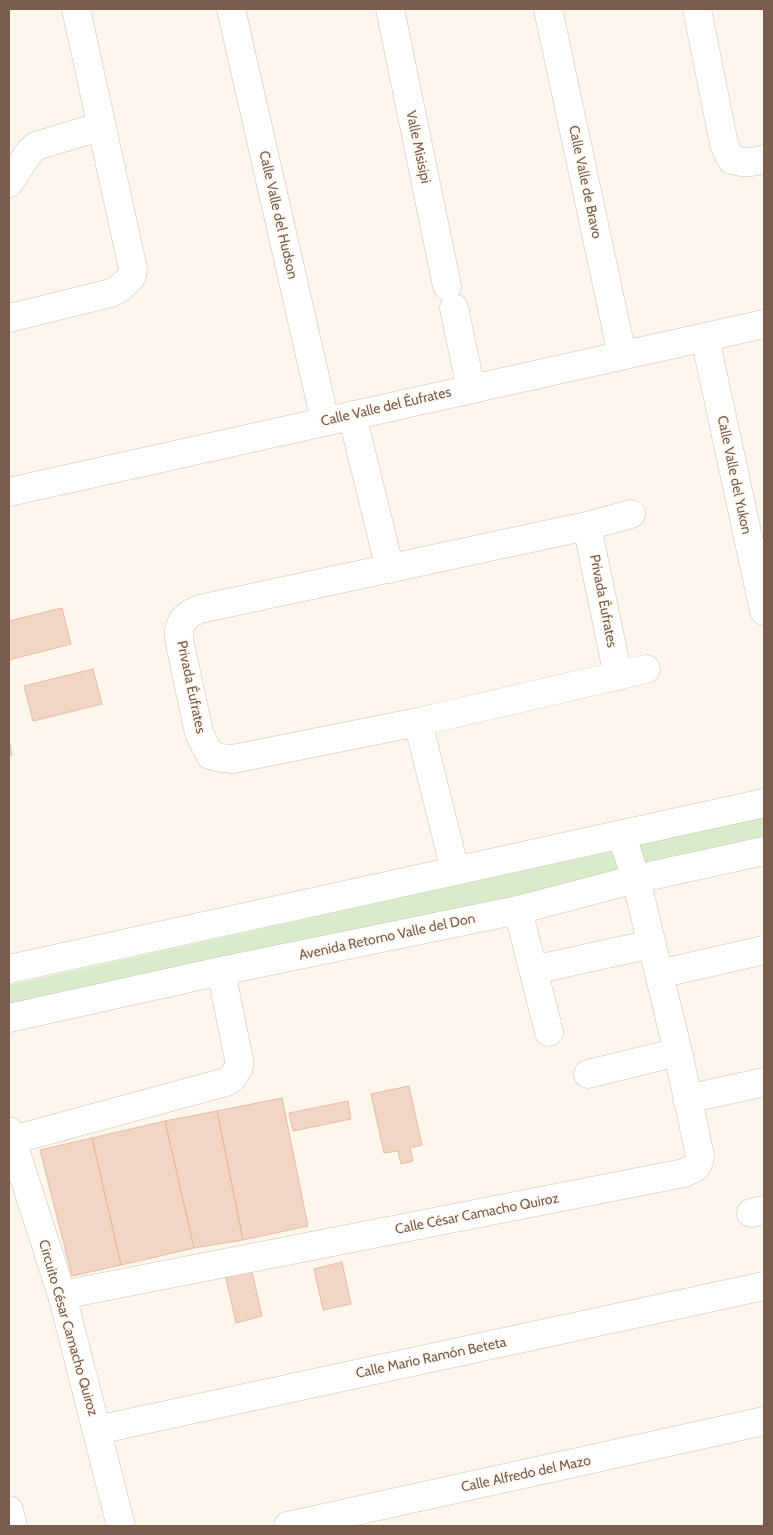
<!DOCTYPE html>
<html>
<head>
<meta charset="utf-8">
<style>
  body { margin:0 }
  #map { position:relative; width:773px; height:1535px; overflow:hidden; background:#fdf6ec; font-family:Cabin,sans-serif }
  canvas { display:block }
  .frame { position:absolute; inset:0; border:10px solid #7a5c4d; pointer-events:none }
</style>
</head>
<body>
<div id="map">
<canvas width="773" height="1535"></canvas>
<div class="frame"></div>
</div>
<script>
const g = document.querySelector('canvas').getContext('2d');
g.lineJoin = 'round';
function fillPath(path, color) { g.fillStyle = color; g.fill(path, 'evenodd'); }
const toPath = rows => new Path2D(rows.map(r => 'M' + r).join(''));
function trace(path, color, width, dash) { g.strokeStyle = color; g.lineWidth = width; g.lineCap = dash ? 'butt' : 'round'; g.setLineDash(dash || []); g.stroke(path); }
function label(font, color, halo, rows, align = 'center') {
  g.font = font + ' Cabin,sans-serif'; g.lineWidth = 4.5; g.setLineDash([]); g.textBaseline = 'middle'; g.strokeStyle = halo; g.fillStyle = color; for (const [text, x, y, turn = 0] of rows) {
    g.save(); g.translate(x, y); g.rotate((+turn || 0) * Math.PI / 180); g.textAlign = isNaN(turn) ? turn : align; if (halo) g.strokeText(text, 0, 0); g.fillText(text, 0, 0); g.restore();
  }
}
fillPath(toPath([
  [764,817,764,844,9,1010,9,985]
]), '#d8ecc9');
const building = toPath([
  [62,608,71,644,9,660,9,621,62,608],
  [93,669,102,704,33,721,24,686,93,669],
  [9,740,12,755,9,756,9,740],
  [409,1086,422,1145,410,1148,413,1161,401,1164,398,1151,384,1153,371,1094,409,1086],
  [282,1098,308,1226,243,1240,217,1111,282,1098],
  [348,1101,351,1119,293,1131,289,1113,348,1101],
  [217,1111,243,1240,194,1248,165,1121,217,1111],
  [165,1121,194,1248,121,1265,92,1138,165,1121],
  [92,1138,121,1265,72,1276,40,1150,92,1138],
  [342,1262,351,1304,323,1310,314,1269,342,1262],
  [251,1267,262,1316,236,1323,225,1274,251,1267]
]);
fillPath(building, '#f3d5c3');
trace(building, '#e6bba3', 1);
const minor = toPath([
  [231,9,325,421],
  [390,9,447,286],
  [548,9,622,355],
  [697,9,724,144,728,153,732,160,742,162,752,162,764,159],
  [9,183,30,151,36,146,102,126],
  [454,308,471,389],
  [9,318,111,293,120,288,132,276,133,269,76,9],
  [705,338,764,611],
  [352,415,390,569],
  [9,492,764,324],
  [631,514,587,526,200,609,191,613,183,620,179,629,179,639,199,733,210,755,221,758,233,759,418,722,646,669],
  [587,526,618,676],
  [418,722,455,870],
  [518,910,549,1032],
  [9,969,764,803],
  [533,970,652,944],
  [659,974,764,950],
  [9,1018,221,971,518,910,636,879,764,851],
  [588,1074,678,1052],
  [687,1099,764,1082],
  [9,1131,62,1295,121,1526],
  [12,1140,226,1082,232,1078,239,1067,239,1060,221,971],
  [751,1213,764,1210],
  [62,1295,684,1173,696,1167,699,1161,700,1156,678,1052,636,879,622,836],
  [97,1430,764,1286],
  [9,1510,13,1526],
  [288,1526,764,1421]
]);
trace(minor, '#d1beb0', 29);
trace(minor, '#fff', 28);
label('14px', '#7a5c4d', '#fffaf3', [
  ["Valle Misisipi",418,147,78],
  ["Calle Valle de Bravo",585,182,78],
  ["Calle Valle del Hudson",278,215,77],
  ["Calle Valle del Éufrates",386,407,-13],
  ["Calle Valle del Yukon",734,475,78],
  ["Privada Éufrates",603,601,79],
  ["Privada Éufrates",191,687,78],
  ["Avenida Retorno Valle del Don",387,937,-12],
  ["Calle César Camacho Quiroz",477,1214,-11],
  ["Circuito César Camacho Quiroz",68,1328,74],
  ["Calle Mario Ramón Beteta",431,1358,-12],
  ["Calle Alfredo del Mazo",526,1474,-12]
]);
</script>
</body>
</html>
